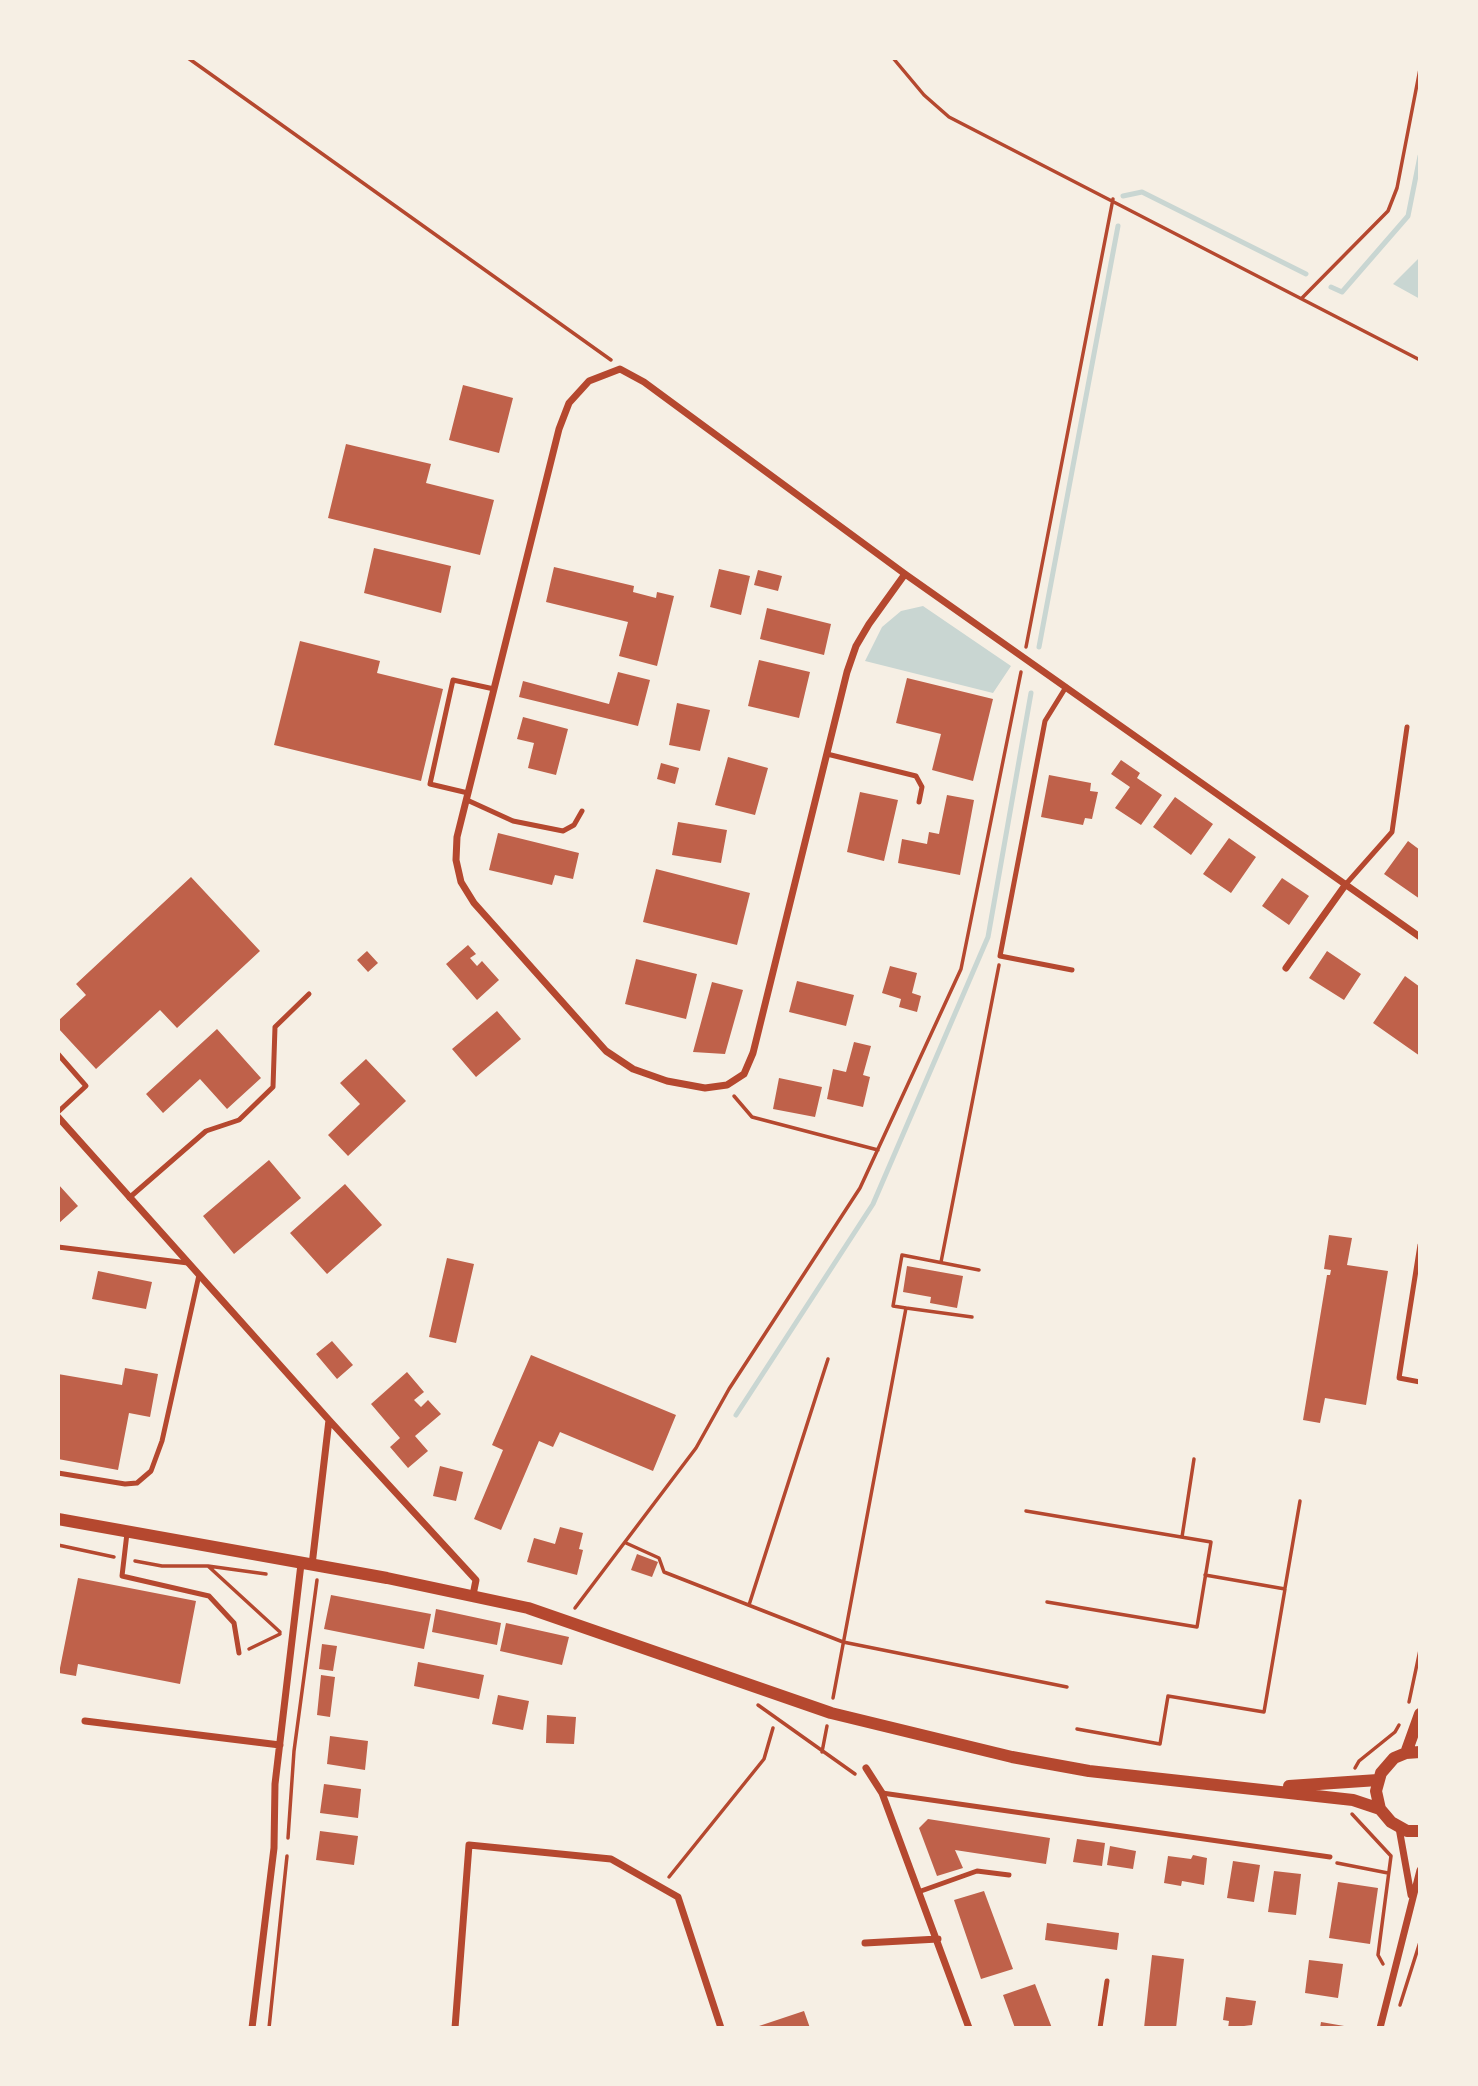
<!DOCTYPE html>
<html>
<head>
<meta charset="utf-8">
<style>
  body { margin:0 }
  #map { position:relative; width:1478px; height:2086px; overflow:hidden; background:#f6efe4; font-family:Raleway,sans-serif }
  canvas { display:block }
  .frame { position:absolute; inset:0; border:60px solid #f6efe4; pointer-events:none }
</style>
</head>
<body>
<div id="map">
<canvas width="1478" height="2086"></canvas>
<div class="frame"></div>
</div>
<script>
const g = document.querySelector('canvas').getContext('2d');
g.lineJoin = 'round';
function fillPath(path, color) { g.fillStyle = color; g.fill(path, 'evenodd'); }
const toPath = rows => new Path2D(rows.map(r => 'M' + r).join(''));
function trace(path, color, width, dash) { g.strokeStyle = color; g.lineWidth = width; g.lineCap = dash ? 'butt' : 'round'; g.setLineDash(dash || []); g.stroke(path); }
fillPath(toPath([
  [1420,257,1420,299,1393,284],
  [923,606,1011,666,993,693,865,661,882,627,901,611]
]), '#c9d6d2');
trace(toPath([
  [1123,196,1142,192,1306,274],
  [1331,287,1342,292,1408,216,1420,156],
  [1039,647,1118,226],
  [736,1415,873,1204,988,937,1031,693]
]), '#c9d6d2', 5);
fillPath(toPath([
  [463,385,513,398,499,453,449,440],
  [346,444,431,464,426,483,494,500,480,555,328,518],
  [374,548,451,566,441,613,364,593],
  [554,567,634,586,633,592,656,598,657,592,674,596,657,666,619,656,628,622,546,602],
  [719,569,750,576,741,615,710,607],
  [758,570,782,576,778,591,754,585],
  [767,608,831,624,824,655,760,639],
  [300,641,380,661,377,673,443,689,421,781,274,745],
  [759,660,810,672,799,718,748,706],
  [618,672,650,680,638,726,519,697,523,681,609,704],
  [907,678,993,699,973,781,932,770,941,734,896,723],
  [677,703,710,710,700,751,669,745],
  [523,717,568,729,556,775,528,768,534,743,517,739],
  [728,757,768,768,755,815,715,805],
  [1121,760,1140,773,1137,778,1162,795,1141,825,1115,808,1130,787,1111,774],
  [661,763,679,768,675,784,657,779],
  [1049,775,1091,783,1090,791,1098,792,1092,819,1085,818,1083,825,1041,817],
  [860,792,898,800,884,861,847,852],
  [947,795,974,800,960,875,898,863,902,839,927,844,929,832,939,834],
  [1175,797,1213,824,1191,855,1153,827],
  [678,822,727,830,721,863,672,855],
  [498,833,579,853,573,879,555,875,552,885,489,870],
  [1229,838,1256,857,1231,893,1203,874],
  [1408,841,1420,850,1420,899,1384,874],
  [656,869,750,893,737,945,643,922],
  [191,877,260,951,177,1028,160,1010,96,1069,58,1028,58,1021,86,995,76,984],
  [1282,878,1309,896,1289,925,1262,906],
  [468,945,476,954,470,958,477,966,482,961,499,980,477,1000,446,964],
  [367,951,378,963,368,972,357,960],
  [1327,951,1361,974,1344,1000,1309,978],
  [636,959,697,974,686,1019,625,1004],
  [890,966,917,973,912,993,921,996,917,1012,899,1007,901,999,882,993],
  [1405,976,1420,987,1420,1056,1373,1023],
  [797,981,854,995,846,1026,789,1012],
  [712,982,743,990,725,1054,693,1052],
  [497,1011,521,1039,476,1077,452,1049],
  [217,1029,261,1078,227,1109,200,1079,163,1113,146,1094],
  [854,1042,871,1046,863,1075,870,1077,863,1107,827,1099,833,1069,846,1072],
  [366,1059,406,1101,348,1156,328,1135,360,1104,340,1083],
  [779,1078,822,1087,815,1117,773,1109],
  [269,1160,301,1198,234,1254,203,1216],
  [58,1184,78,1206,58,1224],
  [345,1184,382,1225,327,1274,290,1233],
  [1329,1235,1352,1238,1347,1265,1388,1271,1366,1405,1325,1398,1320,1423,1303,1420,1327,1275,1330,1275,1331,1270,1324,1269],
  [447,1258,474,1264,456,1343,429,1337],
  [907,1266,963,1276,957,1308,930,1303,931,1297,903,1292],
  [98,1271,152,1282,146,1309,92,1299],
  [332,1341,353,1365,337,1379,316,1354],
  [531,1355,676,1415,653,1471,560,1432,553,1447,539,1441,501,1530,474,1519,503,1450,492,1445],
  [125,1368,158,1374,150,1417,129,1413,118,1470,58,1459,58,1374,122,1385],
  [407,1372,424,1392,414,1400,421,1407,428,1400,441,1414,415,1436,428,1451,408,1468,390,1447,400,1438,371,1404],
  [440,1466,463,1472,456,1501,433,1496],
  [560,1527,583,1533,579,1549,583,1550,577,1575,527,1562,534,1538,555,1544],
  [637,1554,658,1562,652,1577,631,1570],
  [78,1578,196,1601,180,1684,78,1664,76,1676,59,1673],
  [331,1595,431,1614,424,1649,324,1629],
  [436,1609,501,1623,497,1645,432,1632],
  [506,1623,569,1637,562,1665,500,1651],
  [322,1644,337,1646,333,1671,319,1669],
  [418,1662,484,1675,479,1699,414,1686],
  [321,1675,335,1677,330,1717,317,1715],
  [498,1695,529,1701,523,1730,492,1724],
  [547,1715,576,1717,574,1744,546,1743],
  [330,1736,368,1741,365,1770,327,1764],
  [324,1784,361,1789,358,1818,320,1813],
  [928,1819,1050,1838,1046,1864,955,1850,963,1868,937,1876,919,1828],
  [320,1831,358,1836,354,1865,316,1860],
  [1077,1839,1105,1843,1102,1866,1073,1862],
  [1110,1846,1136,1851,1133,1869,1107,1865],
  [1193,1855,1207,1858,1204,1885,1182,1881,1181,1886,1164,1883,1168,1856,1191,1859],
  [1233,1861,1260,1865,1254,1902,1227,1898],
  [1274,1871,1301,1874,1296,1915,1268,1912],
  [1338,1882,1378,1888,1370,1944,1329,1938],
  [984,1891,1013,1969,981,1979,954,1900],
  [1047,1923,1119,1933,1117,1950,1045,1940],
  [1152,1955,1184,1959,1176,2028,1144,2028],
  [1309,1960,1343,1964,1338,1998,1305,1993],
  [1035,1984,1052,2028,1015,2028,1003,1995],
  [1226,1997,1256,2001,1252,2025,1228,2028,1229,2021,1223,2020],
  [804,2011,810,2028,753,2028],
  [1321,2022,1350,2027,1350,2028,1320,2028]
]), '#bf614a');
trace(toPath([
  [188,58,611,360],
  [893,58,924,95,949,117,1420,360],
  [1302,298,1388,211,1397,188,1420,69],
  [1026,647,1113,199],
  [734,1096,752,1117,878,1150],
  [941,1262,999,965],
  [906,1308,972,1317],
  [1026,1511,1211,1542,1197,1627,1047,1602],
  [1182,1537,1194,1459],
  [626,1543,659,1558,664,1572,843,1642,1067,1687],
  [58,1545,114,1557],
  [135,1561,162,1566,208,1566,266,1574],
  [208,1566,280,1632],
  [1285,1588,1300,1501],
  [749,1605,828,1359],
  [575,1608,696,1448,729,1389,860,1188,961,969,1021,672],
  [249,1649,280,1634],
  [833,1698,906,1308,893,1306,902,1255,979,1270],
  [1409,1702,1420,1650],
  [758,1705,855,1774],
  [1077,1729,1160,1744,1168,1696,1264,1712,1285,1589,1205,1575],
  [822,1752,827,1726],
  [1355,1768,1359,1761,1395,1732,1399,1725],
  [1352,1814,1391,1856],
  [288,1838,294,1751,317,1580],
  [1337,1863,1388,1873],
  [669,1877,764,1759,773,1728],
  [1383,1964,1378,1955,1391,1856],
  [1400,2005,1420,1942],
  [269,2028,287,1856]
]), '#b5482f', 3.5);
trace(toPath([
  [1066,687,1045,721,1000,956,1072,970],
  [827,754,916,776,922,787,919,802],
  [468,793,430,784,453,680,494,689],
  [467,800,513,821,563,831,574,825,582,811],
  [1346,884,1392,832,1407,727],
  [58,1054,86,1086,58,1112],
  [129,1198,206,1131,239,1120,273,1087,275,1027,309,994],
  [1420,1245,1399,1378,1420,1382],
  [58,1247,188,1263],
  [58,1473,125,1484,137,1483,151,1471,162,1441,199,1275],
  [127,1533,122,1576,209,1596,234,1623,239,1653],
  [882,1793,1330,1857],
  [921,1891,977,1871,1009,1875],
  [1100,2028,1107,1981]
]), '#b5482f', 5);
trace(toPath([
  [905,574,869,624,856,646,847,672,753,1053,744,1074,727,1085,705,1088,667,1081,633,1069,606,1051,474,903,461,882,456,860,457,837,559,429,569,403,589,381,620,369,644,382,905,574,1420,937],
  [1286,968,1346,884],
  [58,1117,329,1420,312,1565],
  [329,1420,476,1580,473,1595],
  [85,1721,280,1745],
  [866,1768,882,1793,969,2028],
  [1399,1828,1411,1895],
  [865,1943,938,1939],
  [252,2028,274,1848,275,1784,301,1564],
  [455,2028,469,1845,611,1859,678,1897,721,2028],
  [1380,2028,1420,1870]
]), '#b5482f', 7);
trace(toPath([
  [58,1519,387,1578,528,1608,831,1713,1012,1757,1089,1771,1353,1800,1380,1809],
  [1420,1752,1406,1753,1394,1758,1381,1773,1376,1791,1380,1809,1391,1822,1407,1831,1420,1831],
  [1406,1753,1420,1714],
  [1289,1786,1378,1780]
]), '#b5482f', 12);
</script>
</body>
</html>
